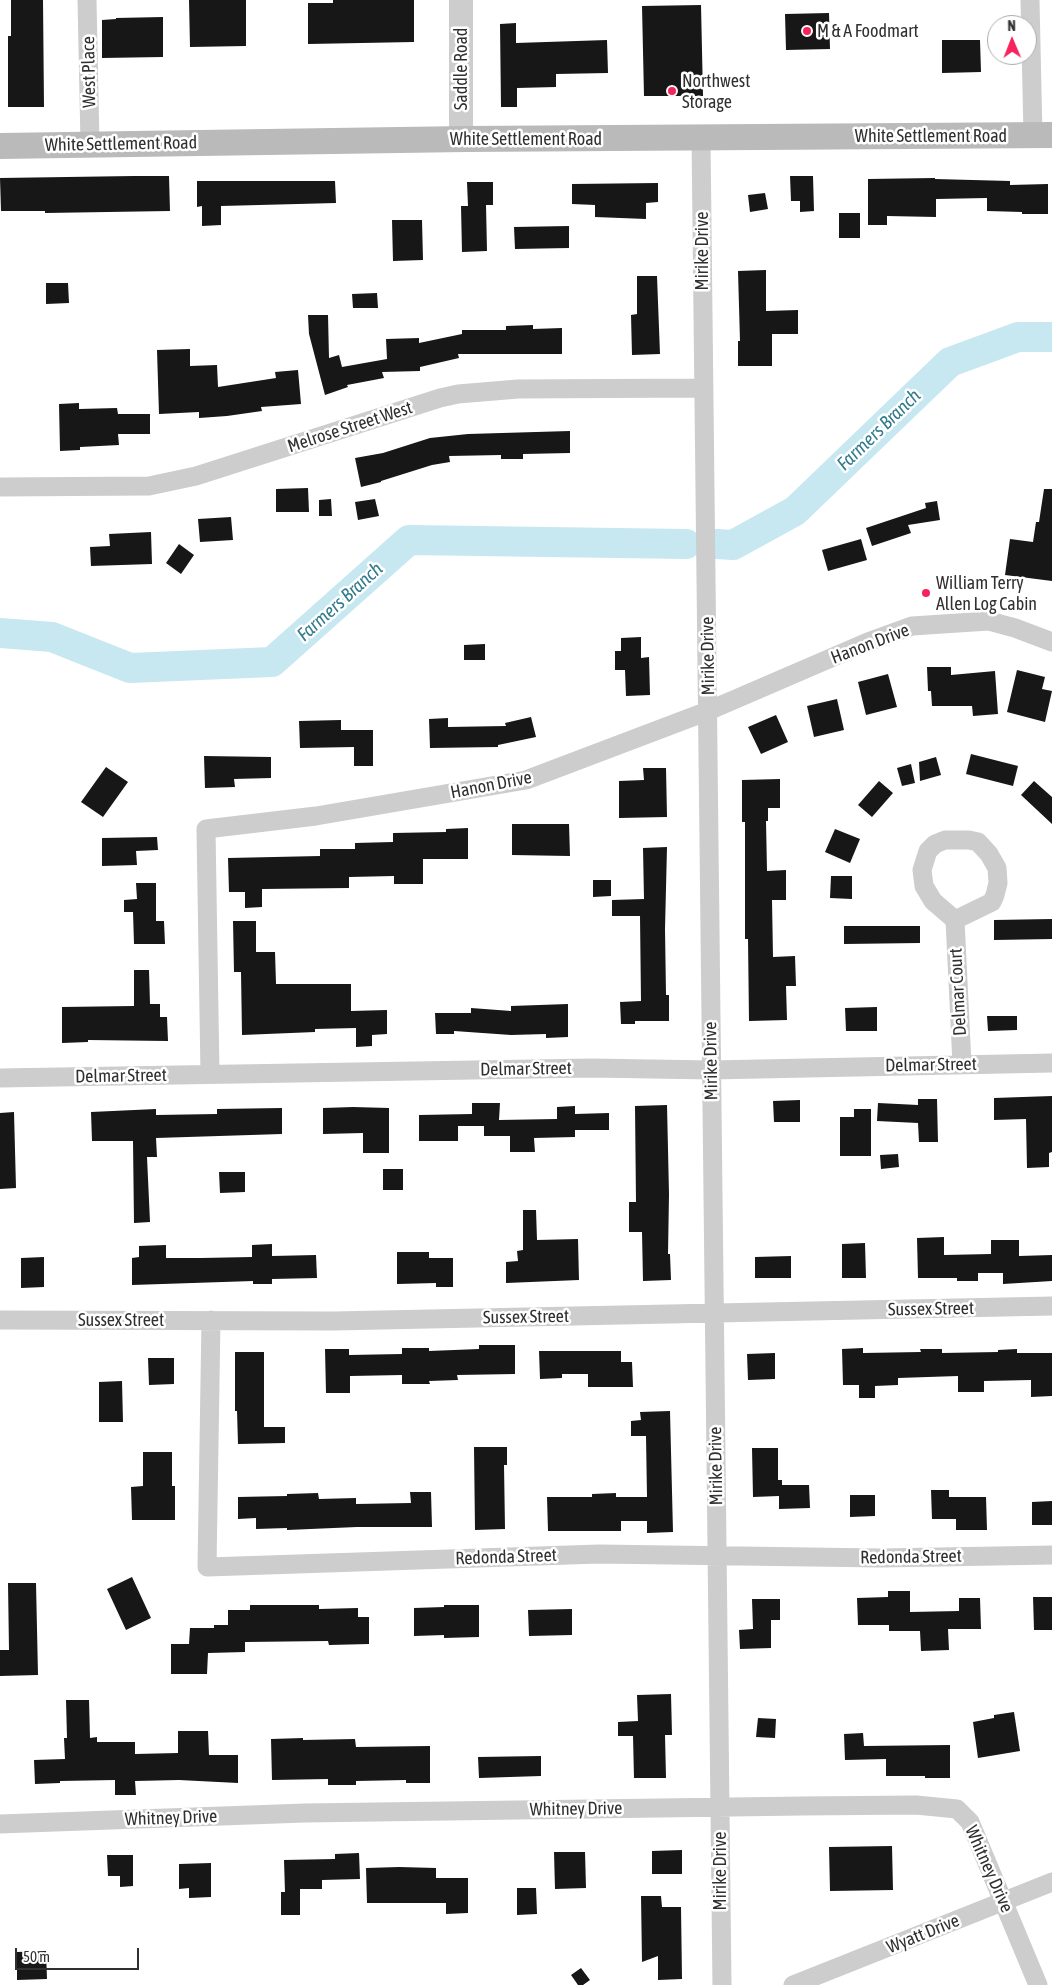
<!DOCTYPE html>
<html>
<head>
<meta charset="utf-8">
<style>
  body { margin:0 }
  #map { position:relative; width:1052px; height:1985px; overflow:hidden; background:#fff; font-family:"Asap Condensed",sans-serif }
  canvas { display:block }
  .north { position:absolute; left:987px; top:15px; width:50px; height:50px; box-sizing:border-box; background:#fff; border:1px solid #acacac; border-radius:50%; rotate:359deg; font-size:14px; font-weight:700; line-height:20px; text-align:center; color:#303030 }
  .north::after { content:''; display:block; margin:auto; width:18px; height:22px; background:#f6235c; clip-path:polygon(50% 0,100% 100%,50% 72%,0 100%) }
  .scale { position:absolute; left:15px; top:1948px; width:124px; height:22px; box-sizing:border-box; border:2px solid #303030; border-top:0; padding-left:6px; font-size:15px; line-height:18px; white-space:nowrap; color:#303030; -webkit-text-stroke:4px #fff; paint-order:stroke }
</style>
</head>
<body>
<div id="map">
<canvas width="1052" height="1985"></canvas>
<div class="north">N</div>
<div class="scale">50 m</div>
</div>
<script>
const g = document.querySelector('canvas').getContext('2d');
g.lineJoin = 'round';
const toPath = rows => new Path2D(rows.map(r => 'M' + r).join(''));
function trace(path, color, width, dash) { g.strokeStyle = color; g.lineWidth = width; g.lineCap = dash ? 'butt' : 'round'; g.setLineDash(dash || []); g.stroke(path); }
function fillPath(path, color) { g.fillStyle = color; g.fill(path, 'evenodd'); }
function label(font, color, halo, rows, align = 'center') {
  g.font = font + ' "Asap Condensed",sans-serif'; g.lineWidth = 5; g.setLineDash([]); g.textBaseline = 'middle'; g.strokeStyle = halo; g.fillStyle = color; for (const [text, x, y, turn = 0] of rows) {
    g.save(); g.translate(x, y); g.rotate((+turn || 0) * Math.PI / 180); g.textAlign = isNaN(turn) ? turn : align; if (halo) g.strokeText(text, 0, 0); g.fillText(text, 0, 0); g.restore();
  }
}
trace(toPath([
  [717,544,733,545,795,511,950,362,1018,337,1052,337],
  [0,633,52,637,130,668,272,662,409,540,686,544]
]), '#c7e8f0', 30);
fillPath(toPath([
  [11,0,43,0,44,107,8,107,8,36,11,36],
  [189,0,246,0,246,46,190,47],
  [333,0,414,0,414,42,308,44,308,3,333,3],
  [701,5,703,96,644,96,642,6],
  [829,13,830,49,786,50,785,14],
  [163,17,163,57,102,58,102,20,116,19,116,18],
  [516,23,516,43,607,40,608,73,556,74,556,87,517,88,517,107,501,107,500,24],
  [942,40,980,40,981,72,942,73],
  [134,176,169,176,170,211,45,213,45,211,1,211,0,178],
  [790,176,813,176,814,211,800,212,800,201,791,201],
  [935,178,935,179,1010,181,1010,185,1048,184,1048,214,1022,214,1022,212,987,211,987,198,936,199,936,217,887,216,887,225,868,225,868,179],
  [197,181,335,181,336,203,221,206,221,225,202,226,202,206,197,207],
  [467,182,493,182,493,205,486,205,487,251,462,252,461,206,468,206],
  [658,183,658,202,646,203,646,219,595,217,595,205,572,204,572,184],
  [765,193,768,209,750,212,748,195],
  [839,213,860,213,860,238,839,238],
  [392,220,422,220,423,260,393,261],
  [569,226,569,248,515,249,514,227],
  [766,270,766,311,798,310,798,334,772,334,772,366,738,366,738,341,740,341,738,271],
  [637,276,657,276,660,354,632,355,631,315,637,314],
  [46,283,68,283,69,303,46,304],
  [377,293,378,308,353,308,352,294],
  [308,315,328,315,329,358,339,355,342,367,387,359,386,339,419,338,419,343,462,334,462,330,506,330,506,326,533,325,533,329,562,328,562,354,458,354,459,358,420,367,420,371,382,372,384,378,347,385,348,387,325,395,309,334],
  [190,349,190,366,217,365,218,387,276,378,275,372,298,370,301,404,261,407,262,411,227,416,199,418,199,412,159,414,157,350],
  [79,403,79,409,117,408,118,414,150,414,150,434,118,434,119,445,80,447,80,450,60,451,59,404],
  [570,431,570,453,523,454,523,459,501,459,501,455,449,456,450,462,432,465,381,481,381,482,361,487,355,458,383,453,430,438,468,434],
  [308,488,309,512,276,512,276,489],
  [1044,489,1052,489,1052,581,1005,575,1010,539,1033,542,1036,522,1039,522],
  [331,499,332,516,319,516,319,500],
  [375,499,379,516,358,520,355,502],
  [937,501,940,520,908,525,911,533,872,546,866,528,926,508,925,503],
  [231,517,233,540,200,542,198,519],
  [151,532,152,564,91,566,90,547,110,546,109,534],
  [861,539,867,560,828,571,822,550],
  [179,544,194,555,181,574,166,563],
  [641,637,641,658,649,657,650,695,626,696,625,670,615,670,615,651,621,651,621,638],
  [485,644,485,660,464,660,464,645],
  [927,667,951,667,951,675,995,671,998,714,973,716,972,706,932,706,931,691,928,691],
  [1017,670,1045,677,1042,689,1052,691,1045,722,1007,712],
  [888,674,897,707,866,715,858,682],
  [837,699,844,730,814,737,807,706],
  [776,715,788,742,761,754,748,727],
  [531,717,536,737,498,745,498,747,430,748,429,719,448,718,448,727,506,726,505,723],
  [341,720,341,730,373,730,373,766,354,766,354,747,300,748,299,721],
  [971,754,1018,766,1013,786,966,774],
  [204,756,271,757,271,778,234,779,235,787,205,788],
  [936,757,941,775,920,781,919,762],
  [911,764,915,783,902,786,897,768],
  [106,767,128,782,103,817,81,802],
  [643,768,666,768,667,817,619,818,619,781,644,780],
  [780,779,780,808,768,808,768,821,766,821,767,871,786,870,786,900,772,900,773,957,795,956,796,986,786,986,787,1020,749,1021,748,939,745,939,745,822,742,822,742,780],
  [879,781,893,793,872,817,858,805],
  [1034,781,1052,797,1052,824,1021,795],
  [512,824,569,824,570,856,512,855],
  [468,828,468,859,423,859,423,884,394,884,394,876,349,877,349,888,262,889,262,907,245,908,245,892,229,892,228,858,320,856,320,849,355,849,355,843,393,842,393,833,446,832,446,829],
  [835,829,860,839,850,863,825,852],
  [157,837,158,850,136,851,137,865,102,866,102,838],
  [667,847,665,929,666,995,669,995,669,1021,635,1021,635,1024,621,1024,620,1002,641,1001,640,916,612,916,612,900,644,899,643,848],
  [831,876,852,876,852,899,830,898],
  [593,880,611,880,611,896,593,897],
  [136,883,156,883,156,921,164,921,165,944,134,944,133,912,124,912,124,900,137,899],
  [1052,919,1052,939,994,940,994,920],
  [233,921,256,921,256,952,275,952,276,984,351,984,351,1011,387,1010,387,1034,372,1035,372,1046,356,1047,356,1028,315,1029,315,1032,242,1035,241,972,234,972],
  [844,926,920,926,920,943,844,944],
  [134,970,149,970,150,1004,160,1004,160,1017,167,1017,168,1041,88,1040,88,1042,62,1043,62,1007,134,1006],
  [568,1004,568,1037,546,1038,546,1034,511,1035,454,1031,454,1034,436,1034,435,1013,471,1013,471,1008,511,1011,511,1006],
  [877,1007,877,1031,846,1031,845,1008],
  [987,1016,1017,1016,1017,1030,988,1031],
  [1052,1096,1052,1152,1049,1153,1049,1167,1027,1168,1026,1119,994,1120,994,1098],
  [918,1099,937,1099,938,1142,919,1142,918,1123,877,1121,878,1103,918,1105],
  [800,1100,800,1122,774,1122,773,1101],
  [472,1103,500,1103,499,1120,557,1119,557,1107,575,1106,575,1114,609,1113,609,1130,575,1130,575,1137,534,1138,535,1152,510,1152,510,1136,484,1136,484,1126,458,1126,458,1141,419,1141,419,1115,472,1114],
  [667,1105,669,1194,668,1254,670,1254,671,1280,643,1281,642,1232,629,1232,629,1202,636,1202,635,1106],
  [353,1107,389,1108,389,1153,363,1153,363,1133,323,1134,323,1108],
  [282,1108,282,1134,156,1138,157,1157,147,1157,150,1222,134,1223,133,1141,92,1141,91,1112,156,1109,156,1115,217,1114,217,1109],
  [854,1109,871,1109,871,1156,840,1156,840,1117,854,1117],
  [14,1112,16,1188,0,1189,0,1113],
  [898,1154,899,1167,881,1169,880,1155],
  [383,1169,403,1169,403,1190,383,1190],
  [219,1172,245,1172,245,1192,220,1193],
  [523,1210,536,1210,537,1240,578,1239,579,1280,506,1283,506,1262,518,1261,517,1251,523,1250],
  [944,1237,944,1255,991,1254,991,1240,1019,1240,1019,1256,1052,1255,1052,1281,1003,1284,1003,1273,978,1273,978,1281,957,1281,957,1278,918,1278,917,1238],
  [865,1243,866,1278,842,1278,842,1244],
  [272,1244,272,1256,316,1255,317,1278,272,1279,272,1284,253,1284,253,1281,132,1285,132,1258,139,1257,139,1246,166,1245,166,1258,201,1258,252,1257,252,1245],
  [397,1252,429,1252,429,1258,453,1258,453,1287,436,1287,436,1283,397,1284],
  [791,1256,791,1278,755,1278,755,1257],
  [44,1257,44,1287,21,1288,21,1258],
  [479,1345,515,1345,515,1374,457,1375,458,1380,429,1381,430,1384,402,1384,402,1375,350,1376,350,1393,326,1393,325,1349,349,1349,349,1355,402,1354,402,1348,429,1348,429,1351,479,1349],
  [863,1348,863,1353,921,1352,920,1349,942,1349,942,1353,998,1352,998,1350,1017,1349,1017,1353,1052,1353,1052,1396,1031,1397,1031,1380,984,1381,984,1392,958,1392,958,1376,898,1378,898,1385,875,1386,875,1398,859,1398,859,1385,843,1385,842,1349],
  [539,1351,621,1351,621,1362,632,1362,633,1387,588,1387,588,1374,562,1374,562,1378,540,1379],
  [235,1352,264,1352,264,1427,285,1427,285,1443,238,1444,237,1411,235,1411],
  [775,1353,775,1379,748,1380,747,1354],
  [148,1358,174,1358,174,1384,149,1385],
  [122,1381,123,1422,99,1422,99,1382],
  [670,1411,673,1532,647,1533,647,1521,621,1521,621,1531,548,1531,547,1497,592,1497,592,1494,616,1493,616,1497,647,1497,646,1436,631,1436,631,1421,641,1420,640,1412],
  [474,1447,507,1447,507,1465,504,1465,505,1529,475,1530],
  [752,1448,778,1448,778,1480,782,1480,782,1485,809,1485,810,1508,779,1509,779,1496,753,1497],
  [143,1452,172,1452,172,1486,175,1486,175,1520,132,1520,131,1487,143,1486],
  [931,1490,949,1490,949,1497,986,1497,987,1530,956,1530,956,1519,932,1519],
  [410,1492,431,1492,432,1527,357,1527,287,1530,287,1528,256,1529,256,1518,238,1519,238,1497,287,1496,287,1494,318,1493,319,1499,356,1498,356,1504,411,1503],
  [850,1495,875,1495,875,1516,850,1517],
  [1052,1501,1052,1525,1032,1525,1032,1502],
  [132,1577,151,1618,126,1630,107,1589],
  [8,1583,36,1583,38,1675,0,1676,0,1650,9,1650],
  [888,1591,910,1591,910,1612,959,1611,959,1598,980,1598,981,1629,948,1629,949,1650,921,1651,920,1631,889,1631,889,1625,858,1625,857,1598,888,1597],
  [1033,1597,1052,1597,1052,1630,1034,1630],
  [752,1599,780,1599,780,1620,771,1620,771,1648,740,1649,739,1630,753,1629],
  [250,1605,319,1605,319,1609,358,1608,358,1617,369,1617,369,1644,329,1645,328,1641,245,1642,245,1652,208,1653,207,1674,171,1674,171,1644,189,1644,190,1628,214,1628,214,1625,228,1625,228,1610,250,1610],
  [444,1605,479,1605,479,1637,444,1638,444,1635,414,1636,414,1608,444,1607],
  [572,1609,572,1635,529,1636,528,1610],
  [671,1694,672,1735,665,1735,666,1778,634,1778,633,1736,618,1736,618,1722,638,1721,637,1695],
  [66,1700,89,1700,90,1738,97,1737,97,1742,135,1742,135,1754,178,1753,178,1731,208,1731,209,1755,238,1755,238,1783,179,1780,135,1781,136,1795,115,1795,115,1780,60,1781,60,1783,35,1784,34,1760,65,1759,64,1738,67,1738],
  [1014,1712,1020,1751,978,1758,973,1722,994,1718,994,1715],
  [758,1718,776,1719,775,1738,756,1737],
  [863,1733,864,1746,950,1745,950,1778,925,1778,925,1776,886,1776,886,1759,845,1760,844,1734],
  [303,1738,303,1740,355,1739,356,1747,430,1746,430,1783,406,1783,406,1780,356,1781,356,1785,328,1785,328,1779,272,1780,271,1739],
  [541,1756,541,1776,479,1778,478,1757],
  [892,1846,893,1890,830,1891,829,1847],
  [682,1850,682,1874,652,1874,652,1851],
  [554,1852,585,1852,586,1888,555,1889],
  [359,1853,360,1879,322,1880,322,1889,300,1889,300,1915,281,1915,281,1892,285,1892,284,1860,335,1859,335,1854],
  [107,1855,133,1855,133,1886,120,1887,120,1876,108,1876],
  [211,1863,211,1897,189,1898,189,1888,179,1889,179,1864],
  [399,1867,436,1868,436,1878,468,1878,468,1913,446,1914,446,1903,367,1903,366,1868],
  [517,1888,536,1888,537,1914,517,1915],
  [641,1896,661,1896,662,1907,681,1907,682,1979,658,1980,658,1956,642,1962],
  [46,1951,47,1979,17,1980,17,1952],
  [581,1968,590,1980,583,1985,578,1985,571,1975]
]), '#171717');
trace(toPath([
  [87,0,90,144],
  [1030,0,1033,135],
  [701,138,722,1985],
  [0,487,149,486,196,476,440,398,458,394,518,389,703,388],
  [945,840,969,840,978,842,989,854,997,868,998,883,995,895,992,902,955,920,933,901,924,886,922,870,928,851,935,844,945,840],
  [955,920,962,1064],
  [210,1074,206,829,316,816,526,780,708,711,868,642,912,626,989,621,1015,628,1052,642],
  [0,1078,592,1068,711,1070,1052,1063],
  [0,1320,334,1321,1052,1306],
  [211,1320,207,1567,599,1554,881,1558,1052,1555],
  [0,1824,305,1813,802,1806,916,1805,957,1809,970,1822,1038,1985],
  [793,1985,1052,1882]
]), '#cdcdcd', 19);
trace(toPath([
  [461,139,461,0]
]), '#cdcdcd', 24);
trace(toPath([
  [0,146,466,139,1052,135]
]), '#bababa', 26);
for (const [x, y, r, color] of [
  [807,31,5,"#f6235c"],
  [672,91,5,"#f6235c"],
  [926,593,5,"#f6235c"]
]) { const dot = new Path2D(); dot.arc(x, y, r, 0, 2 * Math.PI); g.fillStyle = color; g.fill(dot); trace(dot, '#fff', 2); }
label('18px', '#303030', '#fff', [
  ["M & A Foodmart",817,31],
  ["Northwest",682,81],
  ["Storage",682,102],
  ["William Terry",936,583],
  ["Allen Log Cabin",936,604]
], 'left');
label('18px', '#303030', '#fff', [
  ["Saddle Road",461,69,-90],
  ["West Place",89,72,-91],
  ["White Settlement Road",931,136],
  ["White Settlement Road",526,139],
  ["White Settlement Road",121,144,-1],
  ["Mirike Drive",702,251,-90],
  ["Melrose Street West",350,427,-18],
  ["Hanon Drive",870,644,-21],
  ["Mirike Drive",708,656,-91],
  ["Hanon Drive",491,785,-11],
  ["Delmar Court",958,992,-93],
  ["Mirike Drive",711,1061,-91],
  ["Delmar Street",931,1065,-1],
  ["Delmar Street",526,1069,-1],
  ["Delmar Street",121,1076,-1],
  ["Sussex Street",931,1309,-1],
  ["Sussex Street",526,1317,-1],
  ["Sussex Street",121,1320],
  ["Mirike Drive",716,1466,-91],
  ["Redonda Street",506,1557,-2],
  ["Redonda Street",911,1557,-1],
  ["Whitney Drive",576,1809,-1],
  ["Whitney Drive",171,1818,-2],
  ["Whitney Drive",989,1869,66],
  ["Mirike Drive",720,1871,-90],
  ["Wyatt Drive",923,1934,-22]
]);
label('italic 19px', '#317b8d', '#fff', [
  ["Farmers Branch",879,430,-44],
  ["Farmers Branch",340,602,-42]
]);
</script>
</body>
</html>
